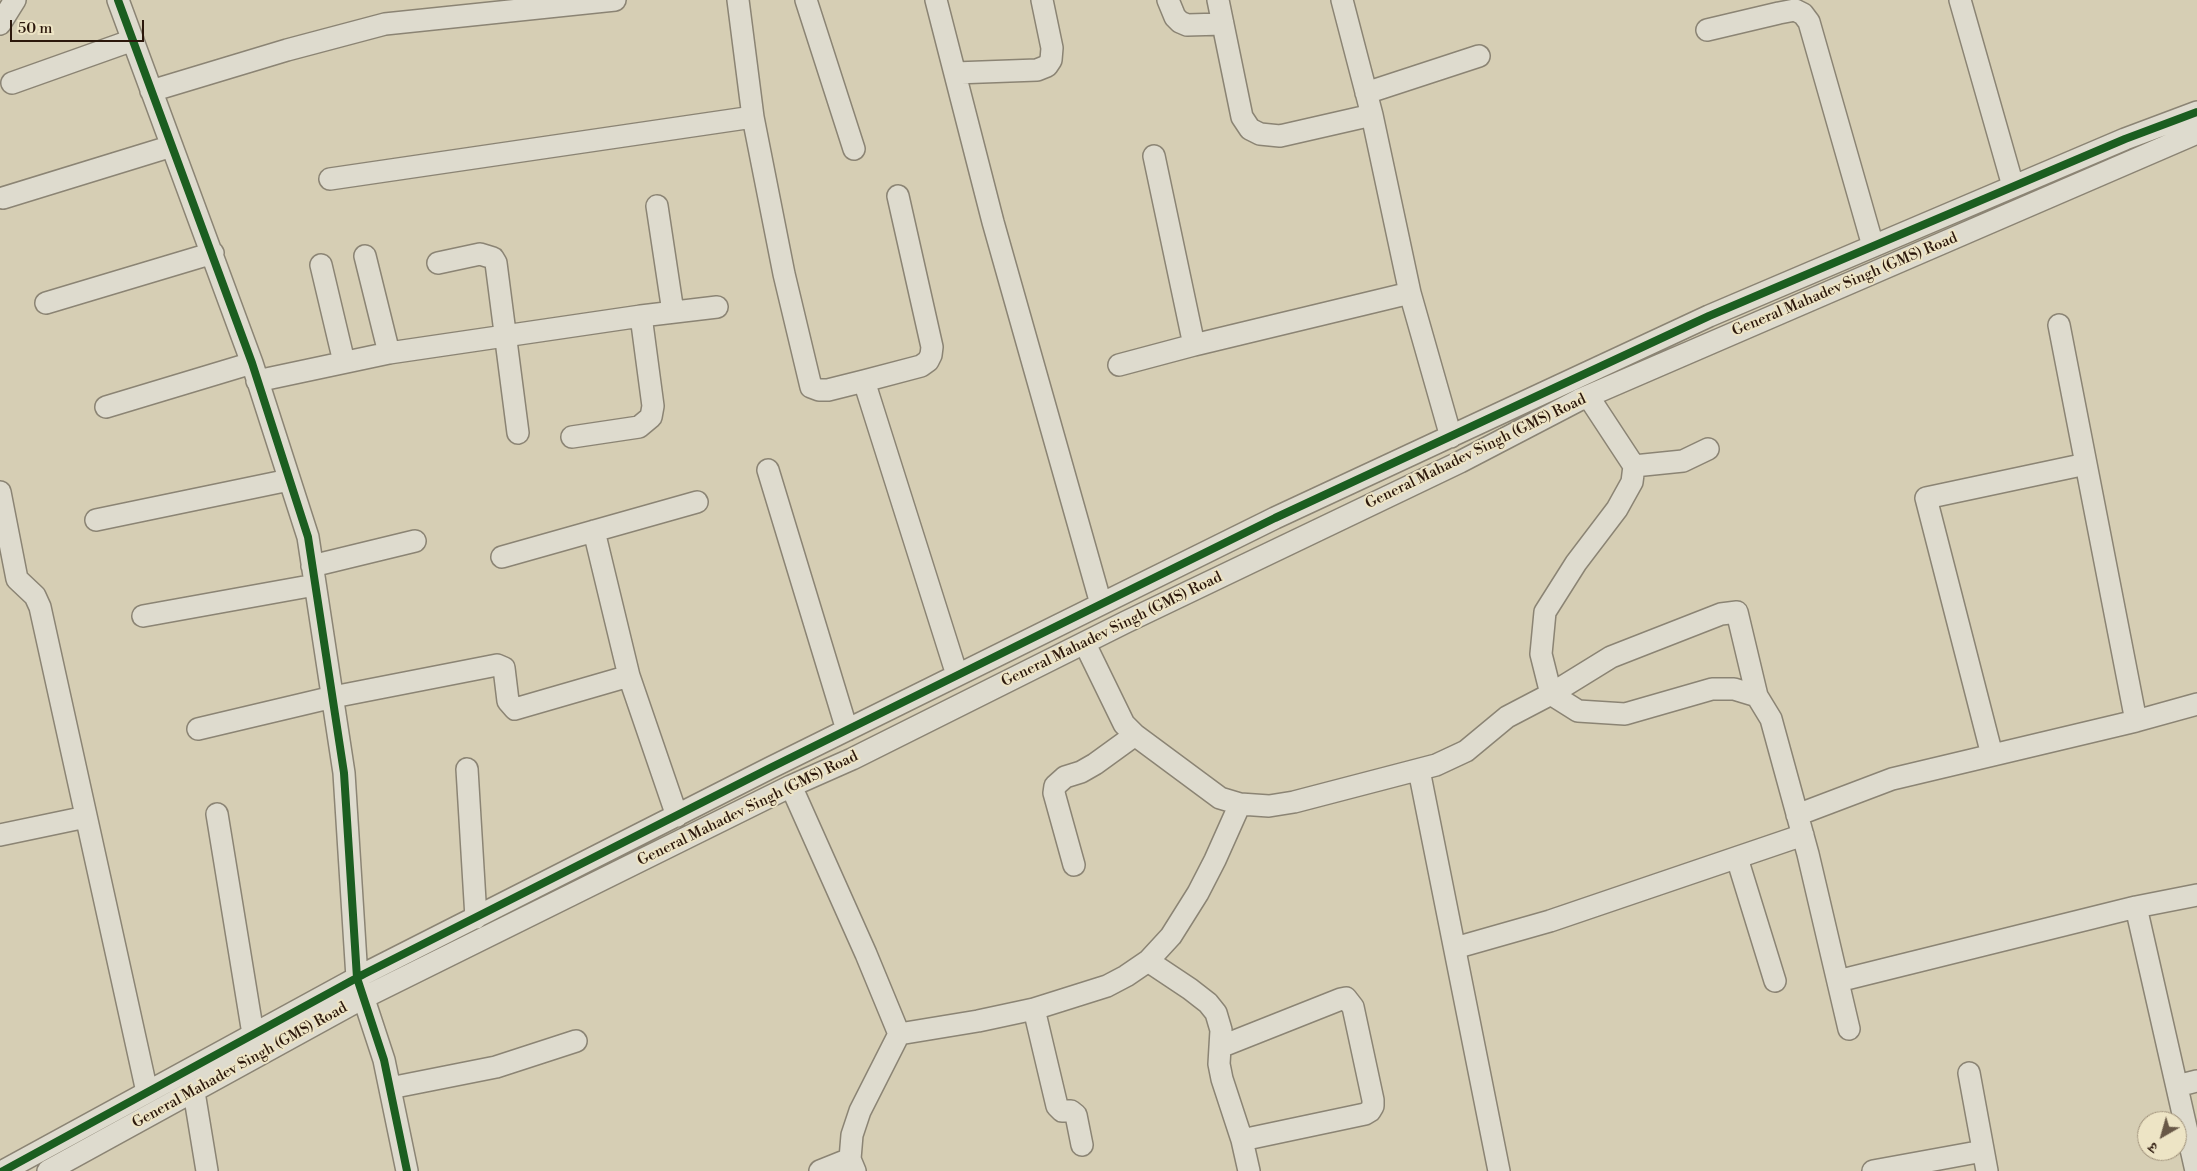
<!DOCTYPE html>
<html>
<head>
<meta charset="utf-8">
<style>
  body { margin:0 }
  #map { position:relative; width:2197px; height:1171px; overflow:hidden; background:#d6ceb4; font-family:"Libre Bodoni","Noto Serif Devanagari",serif }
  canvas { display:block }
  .north { position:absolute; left:2137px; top:1111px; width:50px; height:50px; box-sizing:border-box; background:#ede4c5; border:1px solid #a0927b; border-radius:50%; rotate:218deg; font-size:14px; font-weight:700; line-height:20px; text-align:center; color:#2c180c }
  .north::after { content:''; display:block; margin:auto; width:18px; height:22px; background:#685847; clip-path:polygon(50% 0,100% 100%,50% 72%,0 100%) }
  .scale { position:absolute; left:10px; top:20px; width:134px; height:22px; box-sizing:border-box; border:2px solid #2c180c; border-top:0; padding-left:6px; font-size:15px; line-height:18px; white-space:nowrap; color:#2c180c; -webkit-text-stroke:4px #ede4c5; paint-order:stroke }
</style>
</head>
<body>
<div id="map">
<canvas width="2197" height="1171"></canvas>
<div class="north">उ</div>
<div class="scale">50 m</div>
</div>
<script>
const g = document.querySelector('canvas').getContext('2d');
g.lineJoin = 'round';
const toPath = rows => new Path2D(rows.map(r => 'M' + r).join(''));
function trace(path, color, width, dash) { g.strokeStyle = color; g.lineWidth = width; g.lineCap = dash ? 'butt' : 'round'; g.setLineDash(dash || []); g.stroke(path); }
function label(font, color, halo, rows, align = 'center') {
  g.font = font + ' "Libre Bodoni",serif'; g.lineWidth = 4; g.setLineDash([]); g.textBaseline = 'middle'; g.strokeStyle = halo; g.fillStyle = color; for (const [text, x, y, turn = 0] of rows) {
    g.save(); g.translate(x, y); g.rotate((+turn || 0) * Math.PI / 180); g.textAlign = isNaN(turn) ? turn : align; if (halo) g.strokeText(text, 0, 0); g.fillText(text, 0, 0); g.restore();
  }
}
const minor = toPath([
  [118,0,252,363,308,537,344,773,357,978,384,1060,407,1171],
  [738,0,753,117,784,274,811,387,819,390,828,390,864,381,921,366,928,361,931,355,932,347,898,196],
  [806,0,854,149],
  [936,0,993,222,1101,604],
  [1168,0,1175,17,1180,22,1187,25,1223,24],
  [1218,0,1242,117,1250,129,1260,134,1280,136,1372,115],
  [1342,0,1372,115,1410,293,1451,437],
  [1960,0,2013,186],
  [0,24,15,0],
  [1707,30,1779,13,1795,10,1803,14,1809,22,1873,246],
  [955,73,1037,70,1047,66,1051,60,1052,48,1042,0],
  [12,83,133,40],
  [151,91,287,50,385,24,615,0],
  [1366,93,1479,56],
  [1154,156,1194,345],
  [330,179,753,117],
  [3,198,172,146],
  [657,206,673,312],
  [365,256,389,353],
  [438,263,480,254,493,258,496,263,518,433],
  [321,265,344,362],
  [46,303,213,253],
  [2059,325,2136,721],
  [1119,365,1194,345,1410,293],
  [257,381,389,353,641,316,717,307],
  [864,381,957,675],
  [1588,396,1634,466,1632,482,1617,509,1576,563,1545,612,1541,654,1551,694,1578,711,1625,714,1712,689,1734,689,1757,696,1771,719,1808,854,1849,1029],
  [106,407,252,363],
  [572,437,639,427,651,417,653,406,641,316],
  [1634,466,1683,461,1708,449],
  [768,470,847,730],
  [0,492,17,579,35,596,40,607,147,1092],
  [96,520,289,480],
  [594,531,629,676,677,816],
  [502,557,697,502],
  [312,566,415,541],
  [143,616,315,585],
  [1085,644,1124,724,1135,735,1220,798,1240,804,1269,806,1294,802,1436,765,1466,751,1507,717,1551,694,1611,657,1721,614,1737,612,1757,696],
  [198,729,333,697,497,665,504,668,508,701,515,709,629,676],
  [1992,755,1926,498,2086,464],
  [467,769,476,918],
  [1419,770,1499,1171],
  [791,786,866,954,899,1034,860,1111,852,1135,850,1159,855,1171],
  [217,814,253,1034],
  [1797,815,1892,779,2136,721,2197,704],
  [0,835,86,817],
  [1737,858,1775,981],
  [1074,865,1054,793,1055,786,1065,777,1081,772,1095,764,1135,735],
  [2136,907,2196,1171],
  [1455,948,1550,921,1803,835],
  [1148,961,1190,989,1208,1003,1216,1013,1221,1030,1219,1064,1222,1079,1242,1140,1249,1171],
  [1838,981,2136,907,2197,895],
  [1034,1009,1057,1106,1062,1111,1071,1111,1076,1115,1082,1145],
  [899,1034,978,1021,1034,1009,1107,986,1126,976,1148,961,1171,936,1198,893,1215,860,1240,804],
  [1220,1047,1341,999,1346,998,1353,1007,1373,1100,1373,1106,1370,1111,1365,1114,1242,1140],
  [1969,1073,1987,1171],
  [2177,1086,2197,1081],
  [390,1088,496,1067,576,1041],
  [194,1092,207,1171],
  [3,1171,364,974,770,768,1275,518,1709,316,2125,139,2197,112],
  [48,1171,363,998,791,786,852,759,1126,622,1460,462,1579,400,2197,133],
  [820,1171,850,1159],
  [1873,1171,1983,1151]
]);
trace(minor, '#8b8474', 24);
trace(minor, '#dedbce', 21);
trace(toPath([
  [118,0,252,363,308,537,344,773,357,978,384,1060,407,1171],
  [3,1171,364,974,770,768,1275,518,1709,316,2125,139,2197,112]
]), '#1b5e20', 8);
label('15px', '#2c180c', '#ede4c5', [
  ["General Mahadev Singh (GMS) Road",1845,285,-23],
  ["General Mahadev Singh (GMS) Road",1476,452,-26],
  ["General Mahadev Singh (GMS) Road",1112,630,-26],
  ["General Mahadev Singh (GMS) Road",748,809,-26],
  ["General Mahadev Singh (GMS) Road",240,1066,-29]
]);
</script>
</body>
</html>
